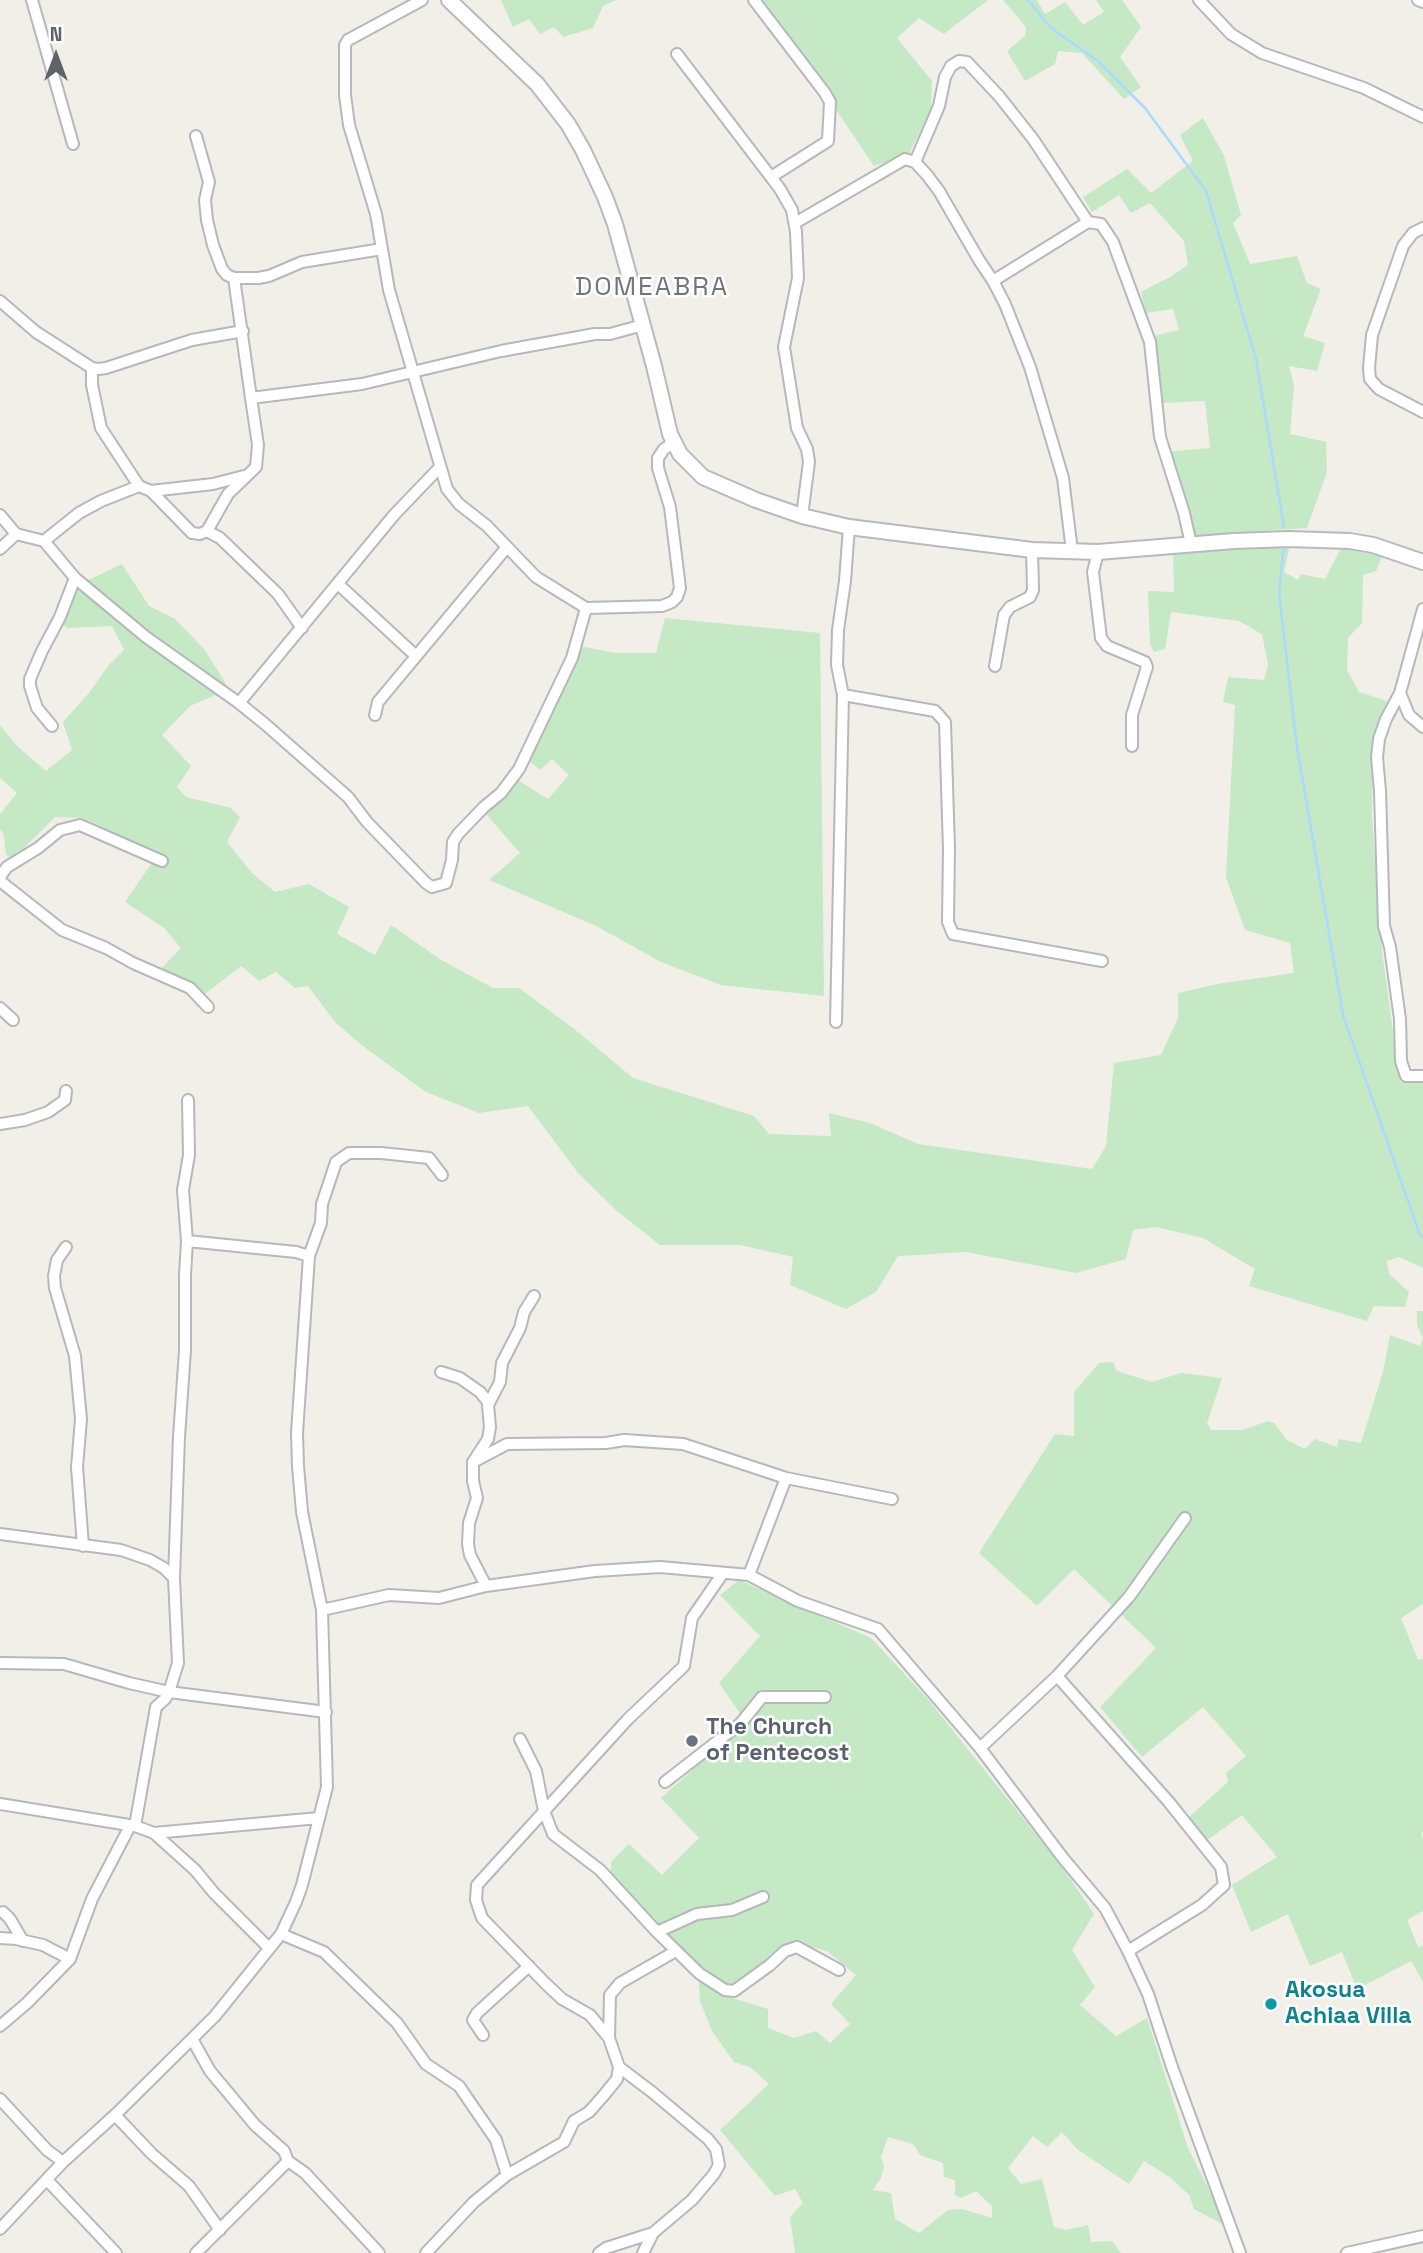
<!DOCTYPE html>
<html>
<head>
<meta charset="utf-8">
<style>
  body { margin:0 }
  #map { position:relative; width:1423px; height:2253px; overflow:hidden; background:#f1efe8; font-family:"Space Grotesk",sans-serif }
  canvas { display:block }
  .north { position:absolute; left:21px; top:21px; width:70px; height:70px; -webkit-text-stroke:5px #fff; paint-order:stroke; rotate:0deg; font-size:19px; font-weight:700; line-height:28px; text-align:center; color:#5f6368 }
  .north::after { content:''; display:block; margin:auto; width:24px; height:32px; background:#5f6368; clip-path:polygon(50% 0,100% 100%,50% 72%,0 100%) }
</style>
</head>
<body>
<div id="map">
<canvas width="1423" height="2253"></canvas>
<div class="north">N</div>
</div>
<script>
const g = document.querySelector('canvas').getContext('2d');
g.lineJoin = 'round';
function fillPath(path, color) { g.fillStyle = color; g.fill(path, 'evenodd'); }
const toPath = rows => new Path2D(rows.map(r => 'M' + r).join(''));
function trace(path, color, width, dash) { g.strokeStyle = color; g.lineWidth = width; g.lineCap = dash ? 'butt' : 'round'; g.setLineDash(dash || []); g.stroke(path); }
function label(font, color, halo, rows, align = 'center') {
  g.font = font + ' "Space Grotesk",sans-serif'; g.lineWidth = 5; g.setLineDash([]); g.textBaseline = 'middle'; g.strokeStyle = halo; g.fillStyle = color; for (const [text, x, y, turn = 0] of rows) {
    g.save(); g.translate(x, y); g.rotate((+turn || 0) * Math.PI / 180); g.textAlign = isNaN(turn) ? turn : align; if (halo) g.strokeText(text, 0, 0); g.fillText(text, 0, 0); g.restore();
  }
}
fillPath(toPath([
  [501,0,616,0,603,6,593,28,563,37,554,27,540,34,529,19,513,27],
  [762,0,988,0,944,34,919,18,897,38,932,81,931,109,909,154,874,166],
  [1003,0,1037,0,1045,14,1065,2,1083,25,1104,12,1096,0,1122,0,1141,27,1120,57,1141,87,1124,99,1082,53,1058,51,1055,64,1025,81,1007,51,1025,36,1026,27],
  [1203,118,1224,156,1241,215,1233,223,1250,264,1297,256,1307,283,1321,289,1303,336,1325,343,1317,371,1289,366,1294,385,1290,434,1326,442,1327,472,1307,528,1187,536,1163,452,1210,448,1205,401,1161,403,1153,336,1179,330,1173,309,1145,313,1141,292,1170,277,1188,265,1184,241,1150,203,1131,213,1119,195,1092,212,1083,197,1127,169,1151,193,1193,161,1180,135],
  [1264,545,1290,545,1284,572,1298,580,1301,574,1325,579,1341,548,1382,556,1376,571,1363,575,1362,623,1348,638,1347,670,1359,692,1387,701,1373,740,1372,816,1382,951,1400,1082,1423,1083,1423,1268,1399,1257,1387,1261,1389,1274,1409,1292,1405,1307,1374,1306,1367,1321,1249,1286,1255,1269,1203,1238,1156,1227,1133,1230,1126,1259,1076,1273,966,1252,898,1256,876,1292,846,1309,790,1285,793,1257,740,1245,660,1245,616,1210,579,1174,528,1106,479,1113,426,1092,360,1044,335,1022,308,986,295,988,276,972,259,981,241,966,205,994,183,980,159,971,181,948,164,928,125,902,158,854,84,818,55,817,12,860,6,854,4,835,0,829,0,814,17,793,0,778,0,725,18,747,46,771,72,750,63,722,89,693,108,666,124,650,112,626,67,628,61,622,70,599,86,581,122,564,149,606,175,619,205,650,229,689,190,706,162,735,191,766,177,787,186,797,231,808,240,817,227,842,252,873,275,892,309,884,349,907,337,934,375,955,391,925,441,960,493,988,519,988,573,1028,633,1078,754,1116,769,1134,831,1136,829,1113,870,1123,918,1144,1092,1169,1106,1146,1114,1063,1161,1055,1178,1018,1178,993,1217,984,1294,973,1290,943,1245,930,1226,877,1235,705,1223,702,1228,677,1264,680,1268,665,1262,634,1239,621,1171,612,1165,649,1154,652,1150,644,1148,591,1174,592,1173,553],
  [665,618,820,633,824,996,721,985,661,962,596,926,489,880,520,853,485,813,511,776,548,799,569,775,552,759,540,770,526,758,579,646,616,653,656,653],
  [1417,1311,1423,1311,1423,1604,1401,1618,1418,1660,1423,1659,1423,1832,1421,1833,1423,1839,1423,1911,1407,1920,1418,1947,1423,1946,1423,1982,1411,1961,1357,1989,1342,1952,1310,1966,1288,1914,1251,1932,1232,1885,1277,1857,1242,1815,1206,1841,1188,1818,1228,1782,1226,1773,1246,1756,1203,1707,1142,1757,1100,1707,1156,1648,1074,1569,1037,1606,979,1553,1055,1434,1074,1436,1074,1392,1099,1363,1113,1362,1117,1371,1152,1382,1181,1373,1222,1378,1207,1423,1211,1430,1242,1430,1268,1421,1274,1423,1287,1440,1305,1449,1315,1439,1337,1447,1339,1439,1361,1443,1383,1372,1390,1335,1420,1346,1423,1338,1417,1325],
  [739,1580,871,1638,927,1698,1065,1871,1094,1914,1072,1950,1095,1987,1080,2005,1116,2036,1147,2018,1188,2148,1228,2227,1194,2209,1189,2195,1171,2178,1144,2161,1129,2184,1077,2149,1062,2132,1047,2147,1033,2136,1008,2168,1021,2184,1042,2179,1054,2227,1066,2230,1088,2225,1091,2242,1112,2241,1121,2253,795,2253,790,2217,803,2203,795,2189,775,2196,720,2130,769,2084,750,2067,734,2062,712,2031,700,2001,699,1981,729,1997,768,2009,768,2028,794,2038,816,2031,830,2043,850,2024,831,2004,856,1975,827,1951,788,1942,741,1983,730,1987,714,1981,686,1957,611,1876,611,1862,629,1844,662,1875,699,1838,661,1798,746,1722,719,1683,760,1636,720,1595],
  [888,2137,913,2144,920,2155,943,2163,944,2177,955,2180,955,2195,961,2198,976,2191,992,2206,992,2218,962,2209,948,2210,919,2233,895,2219,891,2193,873,2190,881,2178,884,2166,881,2157]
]), '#c5e8c5');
trace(toPath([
  [1028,0,1051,28,1098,61,1145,108,1206,191,1256,359,1284,527],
  [1284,544,1279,593,1297,747,1343,1015,1420,1235,1423,1237]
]), '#aadaff', 2.5);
const street = toPath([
  [32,0,73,144],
  [422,0,348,40,345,45,345,95,349,125,376,214,389,290,447,489,459,504,487,526,536,577,586,608,662,606,672,602,677,597,680,588,670,507,658,468,658,458,664,449,673,443],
  [754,0,825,93,830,102,828,141,771,177],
  [1199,0,1231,34,1262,53,1364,88,1423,117],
  [1418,0,1423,2],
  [677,54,780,189,792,210,796,232,798,278,784,347,797,428,807,449,809,462,802,516],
  [196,136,209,182,205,200,207,220,213,245,222,269,227,275,234,278,258,278,269,276,302,262,382,249],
  [915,162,939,106,945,77,951,66,959,61,967,62,999,96,1033,139,1088,222],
  [795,223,905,159,915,162,927,175,939,191,979,260,993,281,1005,304,1030,367,1063,478,1072,551],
  [1423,228,1413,233,1403,246,1372,335,1369,368,1370,379,1379,389,1423,412],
  [234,278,251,398,362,384,501,351,595,334,610,334,643,325],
  [993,281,1088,222,1101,224,1113,242,1150,342,1160,437,1184,513,1191,544],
  [0,301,36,332,92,368,98,369,106,368,192,340,243,331],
  [92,368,92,385,101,428,139,486],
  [151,491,213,484,244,476],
  [0,515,16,534,0,549],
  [207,531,228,494,256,467,258,445,251,398],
  [16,534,44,541,75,578,146,637,239,703,265,724,348,797,367,822,426,883,432,887,446,883,452,860,453,842,458,834,484,807,501,793,519,769,572,658,586,608],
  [44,541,79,513,101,501,139,486,151,491,192,533,200,534,207,531,220,538,278,594,302,628],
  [1098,552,1093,572,1101,638,1107,646,1145,662,1147,667,1132,715,1132,746],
  [338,584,416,656],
  [1423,609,1400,693,1386,719,1379,739,1377,757,1380,791,1384,926,1390,947,1400,1019,1401,1061,1406,1076,1423,1076],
  [995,666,1004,615,1010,607,1030,597,1033,590,1032,550],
  [1400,693,1409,715,1423,727],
  [843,695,935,711,945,722,949,849,948,922,953,934,1102,961],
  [239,703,394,515,440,467],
  [375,715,378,702,507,547],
  [52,726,37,708,30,686,30,679,42,651,60,617,75,578],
  [0,877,7,867,38,848,60,830,80,825,162,861],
  [0,881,62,930,106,948,133,963,190,988,208,1007],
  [0,1008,13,1020],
  [836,1022,843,695,837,665,838,630,845,581,849,527],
  [0,1124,25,1120,48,1112,65,1100,66,1091],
  [187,1241,296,1252,309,1256],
  [66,1247,57,1260,54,1276,55,1288,75,1356,81,1419,77,1467,83,1546],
  [441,1372,460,1378,480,1392,489,1403],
  [473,1462,488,1439,490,1427,488,1405,500,1382,502,1363,520,1328,524,1312,534,1296],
  [0,1534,121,1550,150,1560,164,1568,174,1578],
  [749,1575,786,1478],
  [486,1586,470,1555,468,1544,469,1523,477,1498,473,1481,473,1462,507,1444,606,1443,624,1440,683,1444,786,1478,892,1499],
  [322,1610,389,1595,439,1598,486,1586,595,1571,660,1567,749,1575,798,1601,878,1629,980,1748,1063,1858,1105,1908,1128,1951,1148,1994,1172,2067,1240,2253],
  [0,1663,64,1664,129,1683,169,1692,326,1712],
  [1057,1676,1168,1801,1221,1867,1224,1885,1202,1905,1128,1951],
  [520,1739,536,1771,544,1811,553,1834,600,1870,657,1932,700,1974,725,1990,734,1991,770,1965,785,1951,797,1947,839,1970],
  [980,1748,1057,1676,1129,1597,1185,1518],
  [665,1782,741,1723,762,1697,825,1697],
  [0,1804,135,1826,154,1833,319,1818],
  [135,1826,156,1707,165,1699,169,1692,178,1663,174,1578,179,1437,185,1350,185,1275,187,1241,183,1190,189,1155,188,1100],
  [154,1833,195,1870,214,1893,268,1947],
  [3,1912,10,1919,23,1941],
  [657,1932,697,1914,732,1910,763,1897],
  [281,1934,324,1952,397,2023,426,2064,459,2086,496,2140,507,2175],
  [0,1938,16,1939,43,1945,70,1959],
  [0,2026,27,2003,70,1959,92,1899,130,1826],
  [483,2035,473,2020,477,2013,529,1966],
  [609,2038,590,2015,562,1999,545,1983,482,1918,476,1900,477,1885,628,1719,684,1666,692,1618,723,1573],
  [192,2039,210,2071,255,2125,284,2151,288,2161,305,2173,379,2253],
  [0,2099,47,2150,63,2162],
  [115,2115,152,2154,189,2186,220,2230],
  [47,2180,116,2253],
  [0,2229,63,2162,115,2115,215,2016,281,1934,296,1902,302,1885,327,1787,322,1610,302,1512,298,1466,297,1433,309,1256,321,1223,322,1204,336,1162,349,1153,381,1153,429,1158,442,1175],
  [196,2253,288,2161],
  [426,2253,474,2202,507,2175,564,2142,574,2121,589,2112,604,2095,617,2079,619,2067,609,2038,610,1995,620,1983,676,1951],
  [599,2253,606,2248,653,2233,692,2200,714,2174,719,2165,716,2149,708,2139,652,2092,619,2067],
  [643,2253,653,2233],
  [1347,2253,1423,2236]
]);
const secondary = toPath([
  [449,0,537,84,568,124,583,150,605,197,615,224,654,366,670,434,680,454,703,477,756,500,802,516,849,527,1032,550,1098,552,1234,541,1289,539,1350,541,1373,545,1423,562]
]);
trace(street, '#b5b8bc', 14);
trace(secondary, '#b6babf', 18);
trace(street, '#fff', 10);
trace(secondary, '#fff', 14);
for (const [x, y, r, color] of [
  [692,1741,7,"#6b7280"],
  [1271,2004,7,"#0f9aa8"]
]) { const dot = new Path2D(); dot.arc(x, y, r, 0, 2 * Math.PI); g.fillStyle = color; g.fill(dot); trace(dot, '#fff', 2.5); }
label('bold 23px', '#5b616d', '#fff', [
  ["The Church",706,1728],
  ["of Pentecost",706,1754]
], 'left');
label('bold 23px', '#0d838f', '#fff', [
  ["Akosua",1285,1991],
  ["Achiaa Villa",1285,2017]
], 'left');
g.letterSpacing = '2px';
label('26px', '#70757a', '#fff', [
  ["DOMEABRA",652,288]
]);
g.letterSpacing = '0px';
</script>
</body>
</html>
